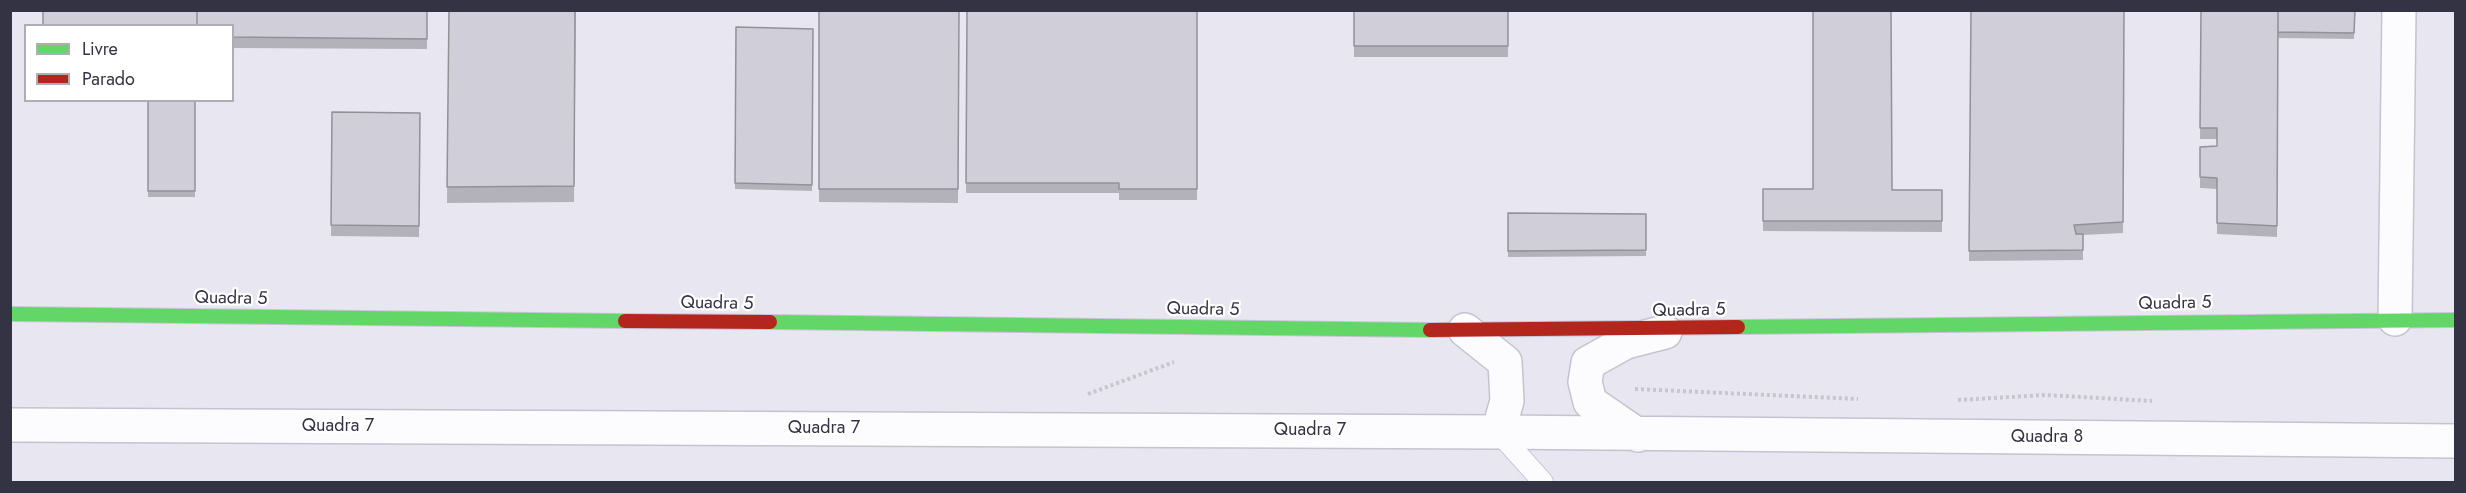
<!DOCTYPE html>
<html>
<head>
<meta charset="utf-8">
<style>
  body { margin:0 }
  #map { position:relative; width:2466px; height:493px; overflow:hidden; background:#e8e6f0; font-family:Jost,sans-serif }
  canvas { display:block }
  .frame { position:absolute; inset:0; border:12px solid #343344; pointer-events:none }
  .legend { position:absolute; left:24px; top:24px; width:210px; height:78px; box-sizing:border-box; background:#fff; border:2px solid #aeadb4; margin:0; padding:8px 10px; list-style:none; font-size:18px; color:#343344 }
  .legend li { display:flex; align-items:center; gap:12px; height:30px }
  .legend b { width:30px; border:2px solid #aeadb4 }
</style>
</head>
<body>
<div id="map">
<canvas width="2466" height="493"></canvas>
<div class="frame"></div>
<ul class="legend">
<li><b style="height:8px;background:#63d668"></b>Livre</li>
<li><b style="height:8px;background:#b3261e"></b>Parado</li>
</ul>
</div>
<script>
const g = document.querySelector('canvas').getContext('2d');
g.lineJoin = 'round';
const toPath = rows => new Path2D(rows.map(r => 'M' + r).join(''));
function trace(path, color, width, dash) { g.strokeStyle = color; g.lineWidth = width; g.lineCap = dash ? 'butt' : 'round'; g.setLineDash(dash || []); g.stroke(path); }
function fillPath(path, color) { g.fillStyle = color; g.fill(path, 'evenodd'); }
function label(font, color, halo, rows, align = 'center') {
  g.font = font + ' Jost,sans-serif'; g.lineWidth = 4.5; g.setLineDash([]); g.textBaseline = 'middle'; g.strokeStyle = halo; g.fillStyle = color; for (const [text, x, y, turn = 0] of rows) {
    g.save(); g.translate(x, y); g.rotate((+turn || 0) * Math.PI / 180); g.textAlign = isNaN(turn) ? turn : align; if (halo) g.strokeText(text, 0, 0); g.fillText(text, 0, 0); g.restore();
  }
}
const lane = toPath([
  [1498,432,1543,482]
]);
const street = toPath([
  [2395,319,2399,10],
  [1465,330,1505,362,1507,401,1498,432],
  [10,425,1498,432,2456,441],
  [1638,435,1590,402,1585,382,1588,363,1626,342,1665,332]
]);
const fast = toPath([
  [10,314,625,321],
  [770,322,1430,330],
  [1738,327,2456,320]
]);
const jam = toPath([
  [625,321,770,322],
  [1430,330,1738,327]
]);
trace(lane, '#c5c3ce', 22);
trace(street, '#c5c3ce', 36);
trace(fast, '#c9c5d8', 16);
trace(jam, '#c9c5d8', 16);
trace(toPath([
  [1635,389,1858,399],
  [1088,394,1174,362],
  [1958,400,2045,395,2152,401]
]), '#c6c6cd', 4, [3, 3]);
trace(lane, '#fcfbfd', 20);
trace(street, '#fcfbfd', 33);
trace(fast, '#63d668', 14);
trace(jam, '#b3261e', 14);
fillPath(toPath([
  [427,10,427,49,232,48,232,26],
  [449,10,576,10,574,202,447,203],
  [819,10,959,10,958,203,819,202],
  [967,10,1197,10,1197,200,1119,200,1119,193,966,193],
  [1354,10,1508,10,1508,57,1354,57],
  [1971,10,2124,10,2123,233,2083,235,2083,260,1969,261],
  [2201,10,2355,10,2354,39,2278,38,2277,237,2217,234,2217,189,2200,188,2200,147,2217,146,2217,139,2200,139],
  [736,27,813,29,812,191,735,189],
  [148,100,195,100,195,197,148,197],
  [332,112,420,113,419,237,331,236],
  [1763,189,1942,190,1942,232,1763,231],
  [1508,213,1646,214,1646,256,1508,257]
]), '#b3b2bb');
const building = toPath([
  [43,10,197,10,197,26,43,26,43,10],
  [197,10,427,10,427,39,232,37,232,26,197,26,197,10],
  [449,10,575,10,574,186,447,187,449,10],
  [819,10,959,10,958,189,819,189,819,10],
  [967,10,1197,10,1197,189,1119,189,1119,183,966,183,967,10],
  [1354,10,1508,10,1508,46,1354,46,1354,10],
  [1813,10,1891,10,1892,190,1942,190,1942,221,1763,221,1763,189,1813,189,1813,10],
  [1971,10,2124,10,2123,222,2074,225,2076,234,2083,234,2083,250,1969,251,1971,10],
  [2201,10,2278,10,2277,226,2217,223,2217,178,2200,177,2200,147,2217,146,2217,128,2200,128,2201,10],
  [2278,10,2355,10,2354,33,2278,32,2278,10],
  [736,27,813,29,812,185,735,183,736,27],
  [148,100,195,100,195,191,148,191,148,100],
  [332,112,420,113,419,226,331,225,332,112],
  [1508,213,1646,214,1646,250,1508,251,1508,213],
  [1921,482,1974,483,1921,483,1921,482]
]);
fillPath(building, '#d0cfd9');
trace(building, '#929198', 1.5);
label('18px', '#343344', '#fff', [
  ["Quadra 5",231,299,1],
  ["Quadra 5",717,304,1],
  ["Quadra 5",2175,304,-1],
  ["Quadra 5",1203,310,1],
  ["Quadra 5",1689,311,-1],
  ["Quadra 7",338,427],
  ["Quadra 7",824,429],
  ["Quadra 7",1310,431],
  ["Quadra 8",2047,438]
]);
</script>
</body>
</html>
